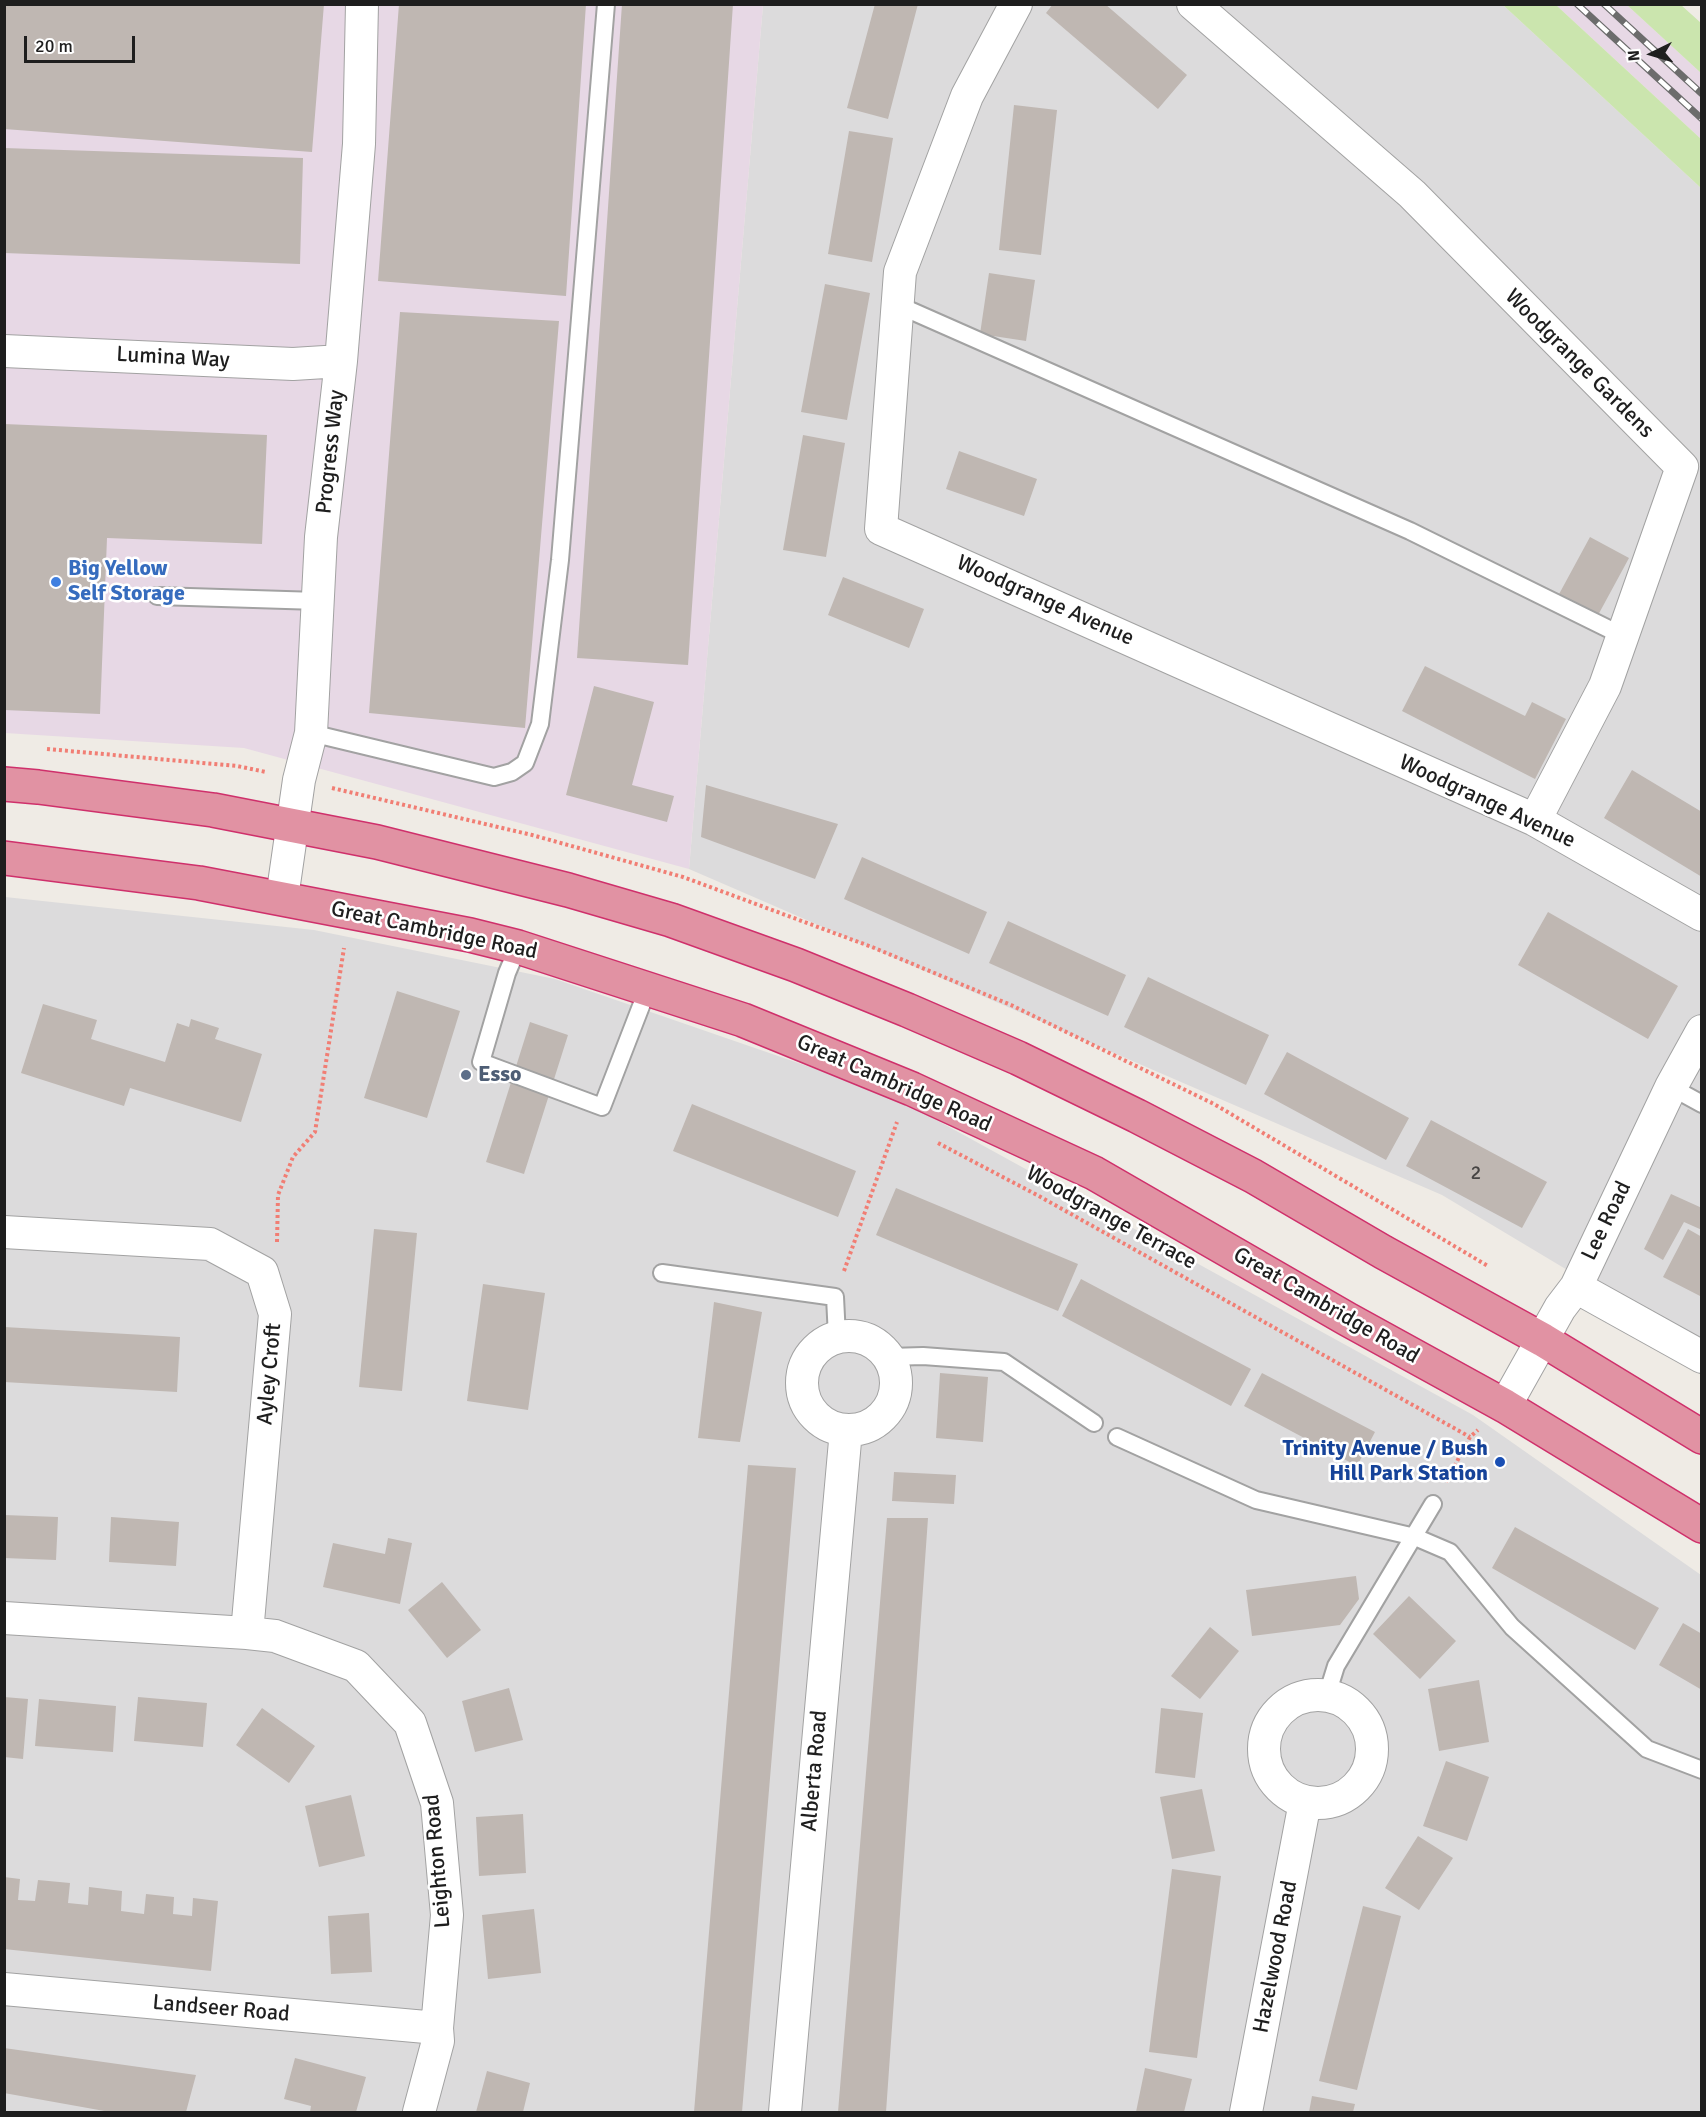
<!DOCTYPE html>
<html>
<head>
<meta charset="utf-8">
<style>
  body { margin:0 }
  #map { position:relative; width:1706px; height:2117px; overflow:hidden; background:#efebe5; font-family:Signika,sans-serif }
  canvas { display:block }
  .frame { position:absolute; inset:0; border:6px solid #1e1e1e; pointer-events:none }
  .north { position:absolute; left:1622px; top:24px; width:60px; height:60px; -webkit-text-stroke:4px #fff; paint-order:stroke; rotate:265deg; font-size:16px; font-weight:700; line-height:24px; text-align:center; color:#1e1e1e }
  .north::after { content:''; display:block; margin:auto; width:21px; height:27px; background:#1e1e1e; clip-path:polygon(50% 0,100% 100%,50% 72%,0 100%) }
  .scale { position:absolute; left:24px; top:36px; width:111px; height:27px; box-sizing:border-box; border:3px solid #1e1e1e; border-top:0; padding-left:8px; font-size:18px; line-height:21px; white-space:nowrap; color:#1e1e1e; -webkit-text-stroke:4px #fff; paint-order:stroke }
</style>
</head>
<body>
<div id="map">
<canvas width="1706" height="2117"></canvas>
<div class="frame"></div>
<div class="north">N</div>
<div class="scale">20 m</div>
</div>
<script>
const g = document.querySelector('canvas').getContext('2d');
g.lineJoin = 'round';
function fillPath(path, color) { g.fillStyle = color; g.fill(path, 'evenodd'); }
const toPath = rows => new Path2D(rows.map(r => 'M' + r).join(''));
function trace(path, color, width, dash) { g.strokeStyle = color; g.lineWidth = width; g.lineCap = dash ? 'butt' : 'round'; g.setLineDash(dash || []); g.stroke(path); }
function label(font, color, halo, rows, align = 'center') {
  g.font = font + ' Signika,sans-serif'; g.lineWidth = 5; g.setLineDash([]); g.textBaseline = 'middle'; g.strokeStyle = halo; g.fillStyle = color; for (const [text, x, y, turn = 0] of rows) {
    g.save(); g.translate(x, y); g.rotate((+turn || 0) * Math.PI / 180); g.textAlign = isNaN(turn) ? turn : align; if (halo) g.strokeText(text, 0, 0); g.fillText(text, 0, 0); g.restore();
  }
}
fillPath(toPath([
  [763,5,1503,5,1701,188,1701,1350,1442,1195,689,869],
  [5,897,314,930,555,979,891,1095,1473,1415,1701,1575,1701,2112,5,2112]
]), '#dcdbdc');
fillPath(toPath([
  [4,5,763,5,689,869,244,748,5,733],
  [1556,5,1627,5,1701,73,1701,139]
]), '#e7d8e5');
fillPath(toPath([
  [1503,5,1556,5,1701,139,1701,188],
  [1627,5,1681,5,1701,23,1701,73]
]), '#cbe5ae');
fillPath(toPath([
  [4,4,324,4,312,152,4,129],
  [399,4,586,4,566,296,378,281],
  [622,4,733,4,688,665,577,658],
  [875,4,918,4,888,119,847,108],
  [1053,4,1105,4,1187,75,1158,109,1046,13],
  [1014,105,1057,110,1041,255,999,250],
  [849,131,893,138,872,262,828,254],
  [4,148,303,158,300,264,4,253],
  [989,273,1035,280,1026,341,980,334],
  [825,284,870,293,847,420,801,412],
  [400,312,559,321,525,728,369,713],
  [4,424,267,435,262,544,107,538,100,714,4,710],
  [803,435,845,443,826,557,783,550],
  [959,451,1037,479,1024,516,946,489],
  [1590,537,1629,558,1597,617,1558,596],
  [843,577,924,609,909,648,828,615],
  [1425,666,1525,716,1532,702,1566,719,1535,779,1402,711],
  [594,686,654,702,632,785,674,796,667,822,566,795],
  [1632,770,1702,812,1702,877,1604,818],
  [706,785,838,824,815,879,701,837],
  [862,857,987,912,969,954,844,899],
  [1548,912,1678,986,1648,1039,1518,965],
  [1008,921,1126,975,1108,1016,989,963],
  [1148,977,1269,1035,1246,1085,1124,1027],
  [397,991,460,1011,427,1118,364,1098],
  [43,1004,97,1020,91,1039,165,1062,177,1023,189,1027,191,1019,219,1028,215,1039,262,1054,241,1122,130,1088,124,1106,21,1073],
  [530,1022,568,1035,524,1174,486,1162],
  [1287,1052,1409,1118,1386,1160,1264,1094],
  [692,1104,856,1171,838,1217,673,1151],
  [1431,1120,1547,1182,1522,1228,1406,1166],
  [896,1188,1078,1264,1058,1311,876,1235],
  [1671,1194,1702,1208,1702,1230,1684,1222,1663,1260,1644,1249],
  [374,1229,417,1233,402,1391,359,1387],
  [1688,1229,1702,1237,1702,1297,1663,1277],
  [1081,1279,1251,1369,1231,1406,1062,1316],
  [483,1284,545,1293,528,1410,467,1401],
  [714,1302,762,1312,740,1442,698,1438],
  [4,1327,180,1337,177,1392,4,1382],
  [940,1373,988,1377,983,1442,936,1438],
  [1262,1373,1375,1432,1357,1466,1244,1406],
  [748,1465,796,1468,742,2112,694,2112],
  [894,1472,956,1475,954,1504,892,1501],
  [4,1515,58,1517,56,1560,4,1558],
  [111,1517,179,1522,176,1566,109,1562],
  [887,1518,928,1518,886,2112,838,2112],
  [1515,1527,1659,1608,1635,1650,1492,1568],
  [388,1538,412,1543,400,1604,323,1587,333,1543,385,1554],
  [1356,1576,1359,1599,1340,1625,1252,1636,1246,1590],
  [442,1582,481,1630,447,1658,408,1610],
  [1409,1596,1456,1641,1420,1679,1373,1634],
  [1683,1623,1702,1634,1702,1690,1659,1665],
  [1210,1627,1239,1651,1200,1699,1171,1676],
  [1479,1680,1489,1742,1439,1751,1428,1689],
  [509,1688,523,1740,475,1752,462,1701],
  [4,1697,28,1699,23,1759,4,1757],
  [138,1697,207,1703,203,1747,134,1741],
  [39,1699,116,1706,113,1752,35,1746],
  [262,1708,315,1746,289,1783,236,1745],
  [1161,1708,1203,1713,1195,1778,1155,1773],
  [1446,1761,1489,1777,1467,1841,1423,1826],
  [1202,1789,1215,1851,1172,1859,1160,1797],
  [351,1795,365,1856,319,1867,305,1806],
  [523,1814,526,1873,479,1876,476,1817],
  [1418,1836,1453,1858,1419,1910,1385,1888],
  [1172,1869,1221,1876,1197,2058,1149,2052],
  [4,1877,20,1879,18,1900,35,1901,38,1880,70,1883,68,1903,88,1905,89,1887,122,1891,121,1911,144,1914,146,1894,174,1897,173,1914,192,1916,193,1898,218,1901,211,1971,4,1949],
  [1363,1906,1401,1916,1357,2090,1319,2081],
  [534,1909,541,1973,488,1979,482,1915],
  [369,1913,372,1972,331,1974,328,1916],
  [4,2048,196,2075,186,2112,110,2112,4,2093],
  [295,2058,366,2077,356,2112,310,2112,311,2106,284,2099],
  [1145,2068,1192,2079,1184,2112,1136,2112],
  [487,2071,530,2083,523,2112,476,2112],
  [1312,2096,1355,2104,1353,2112,1309,2112]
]), '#bfb7b2');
const lane = toPath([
  [898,305,1410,531,1623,636],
  [157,596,318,601],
  [311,733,494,777,512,772,525,763,540,724,560,560,606,4],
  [518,947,507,973,481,1062,602,1107,648,988],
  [1671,1087,1702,1104],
  [662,1273,835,1297,837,1337],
  [889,1357,923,1356,1004,1362,1094,1423],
  [1117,1437,1256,1500,1415,1537,1450,1552,1512,1627,1647,1749,1702,1770],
  [1327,1695,1336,1666,1433,1504]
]);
const street = toPath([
  [1016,4,967,96,900,272,881,529,1535,820,1702,915],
  [1193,4,1412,194,1682,467,1605,686,1535,820],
  [4,351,293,364,341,361],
  [282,898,299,780,311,733,321,537,341,361,359,144,362,4],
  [4,1232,210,1244,262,1272,275,1314,247,1633],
  [1576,1287,1702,1357],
  '802 1383a47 47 0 1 1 94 0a47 47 0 1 1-94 0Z',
  [1505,1406,1560,1308,1576,1287,1671,1087,1702,1031],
  [4,1618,247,1633,275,1636,356,1666,410,1723,437,1803,447,1915,437,2028,438,2041,419,2112],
  '1264 1749a54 54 0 1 1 108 0a54 54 0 1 1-108 0Z',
  [4,1989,437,2028],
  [785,2112,846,1430],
  [1246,2112,1305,1802]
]);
const highway = toPath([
  [4,784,38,787,213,810,377,842,568,890,671,920,796,965,907,1010,1018,1058,1137,1116,1253,1176,1383,1252,1543,1340,1702,1437],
  [4,858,199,883,470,935,518,947,743,1020,912,1089,1094,1173,1347,1319,1505,1406,1702,1526]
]);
trace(lane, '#a2a2a2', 20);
trace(street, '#a2a2a2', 34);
trace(highway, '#cf306b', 36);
trace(toPath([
  [47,749,237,766,266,772],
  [332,788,532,835,683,877,872,947,1011,1005,1214,1104,1488,1266],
  [938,1143,1037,1195,1470,1437],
  [277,1242,278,1195,293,1157,315,1132,344,948],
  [844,1271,897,1122],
  [1446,1482,1470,1437,1478,1430]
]), '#f17e74', 4, [3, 3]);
trace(lane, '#fff', 16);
trace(street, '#fff', 32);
trace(highway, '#e192a3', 33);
const rail = toPath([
  [1577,4,1702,119],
  [1604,4,1702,94]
]);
trace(rail, '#6c6c6c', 7);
trace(rail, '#fff', 4.5, [14]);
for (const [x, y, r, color] of [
  [56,582,6,"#3f7fe0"],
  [466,1075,6,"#5c6f8a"],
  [1500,1462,6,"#1a4fb4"]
]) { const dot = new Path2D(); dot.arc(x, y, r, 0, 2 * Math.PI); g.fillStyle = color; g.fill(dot); trace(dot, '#fff', 2); }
label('20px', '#464443', null, [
  ["2",1476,1174]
]);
label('22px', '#1e1e1e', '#fff', [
  ["Lumina Way",173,358,3],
  ["Woodgrange Gardens",1579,364,45],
  ["Progress Way",331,452,-84],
  ["Woodgrange Avenue",1045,601,24],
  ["Woodgrange Avenue",1487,802,25],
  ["Great Cambridge Road",434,931,12],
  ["Great Cambridge Road",894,1084,24],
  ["Woodgrange Terrace",1111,1218,29],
  ["Lee Road",1607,1221,-64],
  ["Great Cambridge Road",1326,1306,30],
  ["Ayley Croft",270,1374,-85],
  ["Alberta Road",815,1771,-85],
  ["Leighton Road",438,1861,-95],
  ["Hazelwood Road",1276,1957,-79],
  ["Landseer Road",221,2009,5]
]);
label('bold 22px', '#366cbe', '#fff', [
  ["Big Yellow",68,569],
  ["Self Storage",68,594]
], 'left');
label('bold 22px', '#4e5e75', '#fff', [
  ["Esso",478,1075]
], 'left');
label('bold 22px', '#164399', '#fff', [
  ["Trinity Avenue / Bush",1488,1449],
  ["Hill Park Station",1488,1474]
], 'right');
</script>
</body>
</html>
